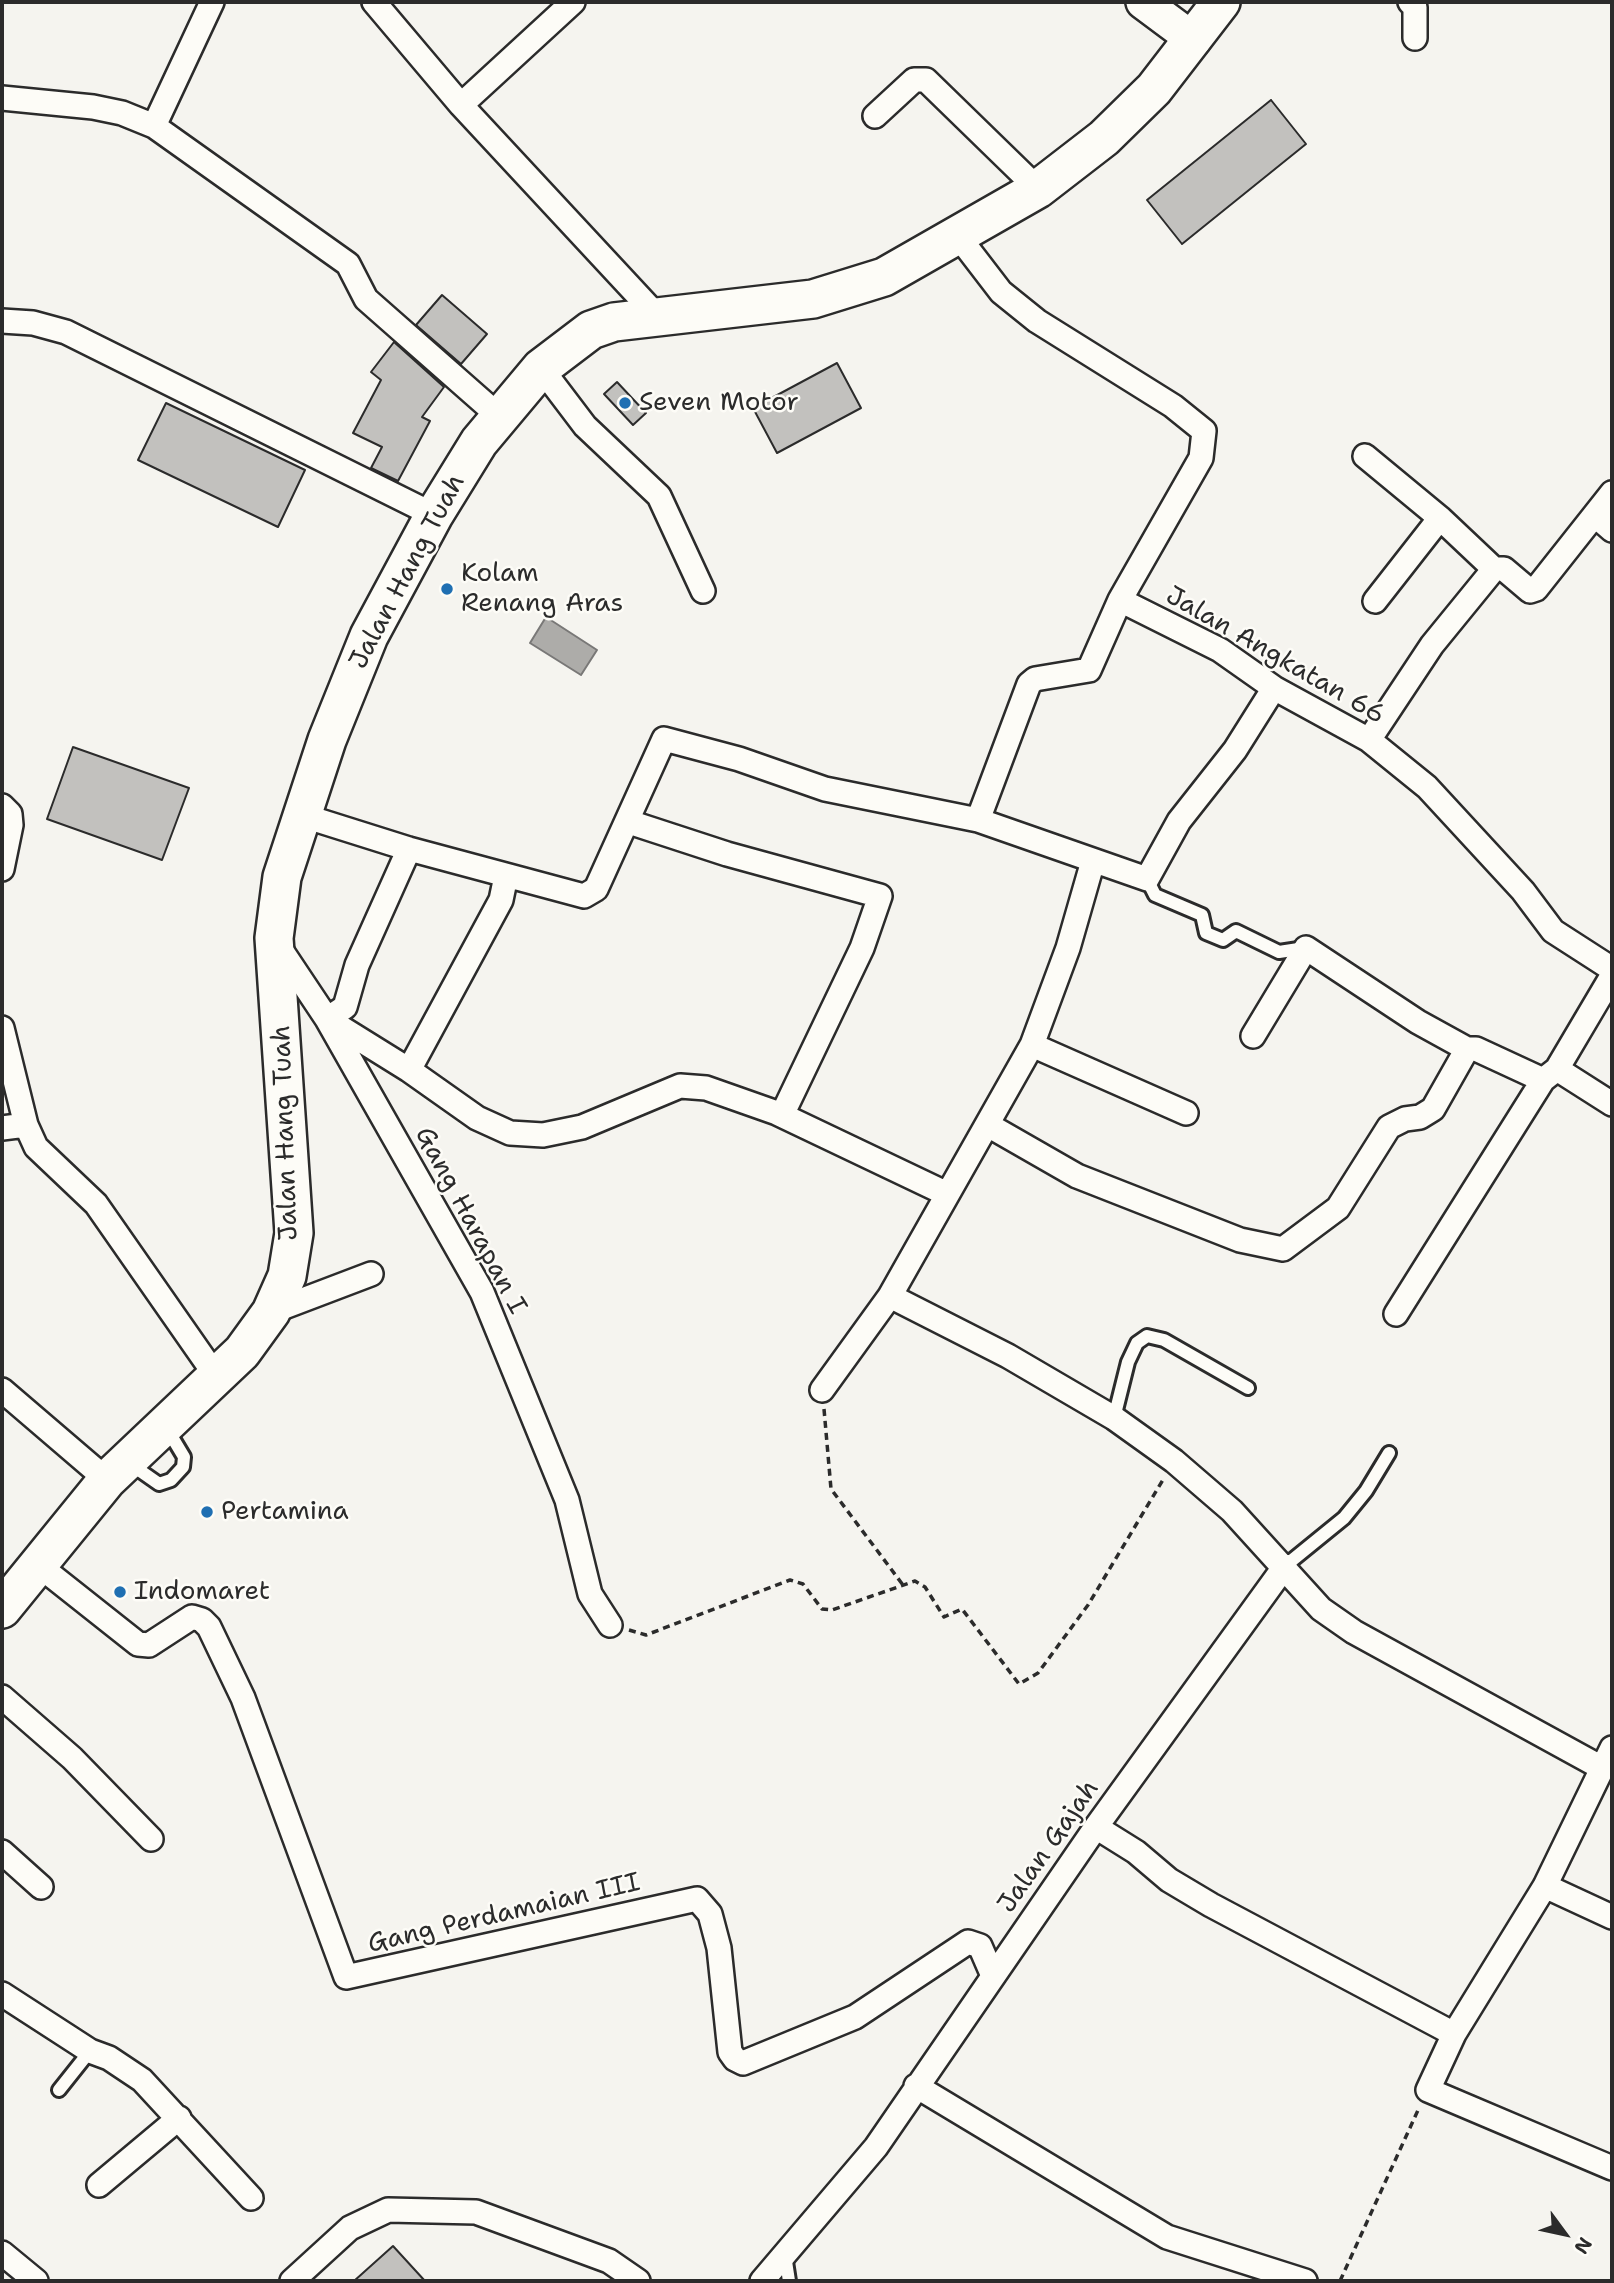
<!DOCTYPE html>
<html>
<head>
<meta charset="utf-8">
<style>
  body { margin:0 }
  #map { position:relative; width:1614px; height:2283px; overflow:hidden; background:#f5f4ef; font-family:"Shantell Sans",sans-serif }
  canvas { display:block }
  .frame { position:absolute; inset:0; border:4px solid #2b2b2b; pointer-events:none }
  .north { position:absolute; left:1530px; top:2199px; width:70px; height:70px; -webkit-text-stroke:5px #fdfcf7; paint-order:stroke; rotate:123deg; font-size:19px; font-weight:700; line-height:28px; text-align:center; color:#2b2b2b }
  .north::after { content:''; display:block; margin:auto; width:24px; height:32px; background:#2b2b2b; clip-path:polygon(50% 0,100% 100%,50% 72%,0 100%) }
</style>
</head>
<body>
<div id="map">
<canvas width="1614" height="2283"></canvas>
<div class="frame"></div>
<div class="north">N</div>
</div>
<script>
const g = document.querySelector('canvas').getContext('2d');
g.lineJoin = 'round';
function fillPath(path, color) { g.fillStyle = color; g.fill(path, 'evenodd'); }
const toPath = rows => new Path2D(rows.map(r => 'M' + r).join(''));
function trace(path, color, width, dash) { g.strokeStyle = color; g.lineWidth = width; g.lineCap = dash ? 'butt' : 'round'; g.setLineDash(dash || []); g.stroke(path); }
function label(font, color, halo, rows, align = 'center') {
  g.font = font + ' "Shantell Sans",sans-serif'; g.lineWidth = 5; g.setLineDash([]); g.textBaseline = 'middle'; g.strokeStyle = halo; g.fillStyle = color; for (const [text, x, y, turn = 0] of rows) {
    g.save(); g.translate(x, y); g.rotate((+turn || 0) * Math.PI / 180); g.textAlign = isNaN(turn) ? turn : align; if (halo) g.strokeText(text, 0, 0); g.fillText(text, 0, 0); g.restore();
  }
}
const water = toPath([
  [546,617,597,650,581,675,530,643,546,617]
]);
fillPath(water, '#adaca9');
trace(water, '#797877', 2);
const building = toPath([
  [1271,100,1306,144,1182,244,1147,200,1271,100],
  [442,295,487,334,461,364,416,325,442,295],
  [394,342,444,387,422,417,430,421,398,481,371,468,382,447,353,433,381,380,371,372,394,342],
  [837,363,861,408,777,453,753,408,837,363],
  [617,382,646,413,633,425,604,394,617,382],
  [166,403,305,470,278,527,138,460,166,403],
  [73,747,189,788,162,860,47,819,73,747],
  [393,2246,425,2281,354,2281,393,2246]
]);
fillPath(building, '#c2c1be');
trace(building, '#2b2b2b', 2);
const lane = toPath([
  [1147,879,1155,895,1202,915,1206,933,1223,940,1236,931,1279,952,1305,948],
  [1114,1418,1128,1362,1137,1343,1147,1336,1164,1340,1248,1388],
  [129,1463,159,1484,171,1480,183,1467,184,1457,166,1427],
  [1285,1566,1344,1518,1366,1491,1389,1453],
  [59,2090,90,2051],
  [785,2255,789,2281]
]);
const street = toPath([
  [374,2,461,105,659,318],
  [1410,2,1415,7,1415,38],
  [2,98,93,107,122,113,154,126,348,264,366,299,500,417],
  [461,105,573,2],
  [875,116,914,80,926,80,1038,189],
  [154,126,212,2],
  [958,236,1001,292,1037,321,1173,406,1204,431,1201,458,1120,600,1089,670,1035,679,1029,684,978,820],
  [2,321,33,323,66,332,434,515],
  [541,368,585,426,659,496,703,591],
  [1365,456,1440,518,1494,569],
  [1596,516,1612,530],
  [1120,600,1220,650,1274,688,1369,740,1427,787,1523,891,1553,931,1612,969],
  [1375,601,1440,518],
  [1369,740,1432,645,1494,569,1504,569,1530,591,1536,589,1612,493],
  [2,806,10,814,11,825,2,869],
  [301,815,409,849,584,896,596,889,664,739,739,759,825,789,978,820,1147,879,1179,821,1235,750,1274,688],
  [629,822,727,854,880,896,862,948,782,1115],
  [409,849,357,965,345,1007,327,1019,409,1070,501,900,506,876],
  [277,944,327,1019,482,1292,567,1500,590,1594,610,1625],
  [2,1028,26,1125,36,1147,96,1204,216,1376],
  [1253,1036,1306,948,1418,1022,1467,1049,1476,1049,1543,1080],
  [1032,1045,1186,1113],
  [1557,1069,1612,1104],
  [409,1070,477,1118,510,1133,543,1135,582,1127,680,1086,706,1088,777,1113,947,1194],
  [988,1125,1077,1176,1240,1240,1283,1249,1338,1208,1389,1127,1405,1119,1420,1117,1433,1109,1467,1049],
  [2,1128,26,1125],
  [890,1296,1008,1356,1114,1418,1174,1461,1232,1511,1321,1609,1354,1632,1602,1768],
  [271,1312,371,1274],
  [1396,1314,1543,1080,1557,1069,1612,976],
  [2,1390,107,1480],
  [822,1390,890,1296,1032,1045,1068,948,1093,861],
  [37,1564,138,1644,149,1645,192,1617,202,1620,209,1627,243,1698,346,1977,697,1899,710,1914,719,1948,730,2052,735,2059,743,2063,855,2017,968,1942,980,1946,993,1976],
  [2,1697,72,1758,151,1839],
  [1612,1748,1545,1886,1454,2034,1428,2090,1612,2168],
  [1096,1827,1136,1852,1169,1880,1211,1905,1454,2034],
  [2,1852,41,1887],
  [1545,1886,1612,1917],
  [2,1994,90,2051,109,2058,142,2080,251,2198],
  [916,2086,1167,2237,1305,2281],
  [99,2185,179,2118],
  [2,2253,36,2281],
  [292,2281,350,2228,388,2210,476,2212,609,2261,638,2281],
  [762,2281,876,2147,1096,1827,1285,1566]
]);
const secondary = toPath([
  [1143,2,1194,40]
]);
const primary = toPath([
  [2,1609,107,1480,242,1352,271,1312,287,1276,294,1233,274,938,282,877,327,740,369,636,434,515,479,442,541,368,591,330,614,322,813,299,884,277,1038,189,1104,138,1154,89,1221,2]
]);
trace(lane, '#2b2b2b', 18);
trace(street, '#2b2b2b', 28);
trace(secondary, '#2b2b2b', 38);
trace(primary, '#2b2b2b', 42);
trace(toPath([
  [824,1409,831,1489,903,1585],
  [629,1630,646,1635,790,1580,803,1584,822,1609,832,1610,915,1581,925,1587,944,1617,962,1609,1019,1684,1038,1673,1088,1605,1164,1478],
  [1340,2281,1419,2108]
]), '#2b2b2b', 3.5, [7, 5]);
trace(lane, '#fdfcf7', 12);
trace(street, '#fdfcf7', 23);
trace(secondary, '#fdfcf7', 33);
trace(primary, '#fdfcf7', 37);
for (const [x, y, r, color] of [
  [625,403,7,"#1f6fb2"],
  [447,589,7,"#1f6fb2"],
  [207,1512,7,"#1f6fb2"],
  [120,1592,7,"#1f6fb2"]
]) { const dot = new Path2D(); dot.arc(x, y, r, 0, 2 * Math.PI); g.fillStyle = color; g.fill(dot); trace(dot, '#fdfcf7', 2.5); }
label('26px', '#2b2b2b', '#fdfcf7', [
  ["Seven Motor",639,403],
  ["Kolam",461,574],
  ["Renang Aras",461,604],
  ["Pertamina",221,1512],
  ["Indomaret",134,1592]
], 'left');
label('26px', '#2b2b2b', '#fdfcf7', [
  ["Jalan Hang Tuah",408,572,-62],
  ["Jalan Angkatan 66",1275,656,30],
  ["Jalan Hang Tuah",286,1133,-92],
  ["Gang Harapan I",470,1221,62],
  ["Jalan Gajah",1049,1847,-55],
  ["Gang Perdamaian III",504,1914,-13]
]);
</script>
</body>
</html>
